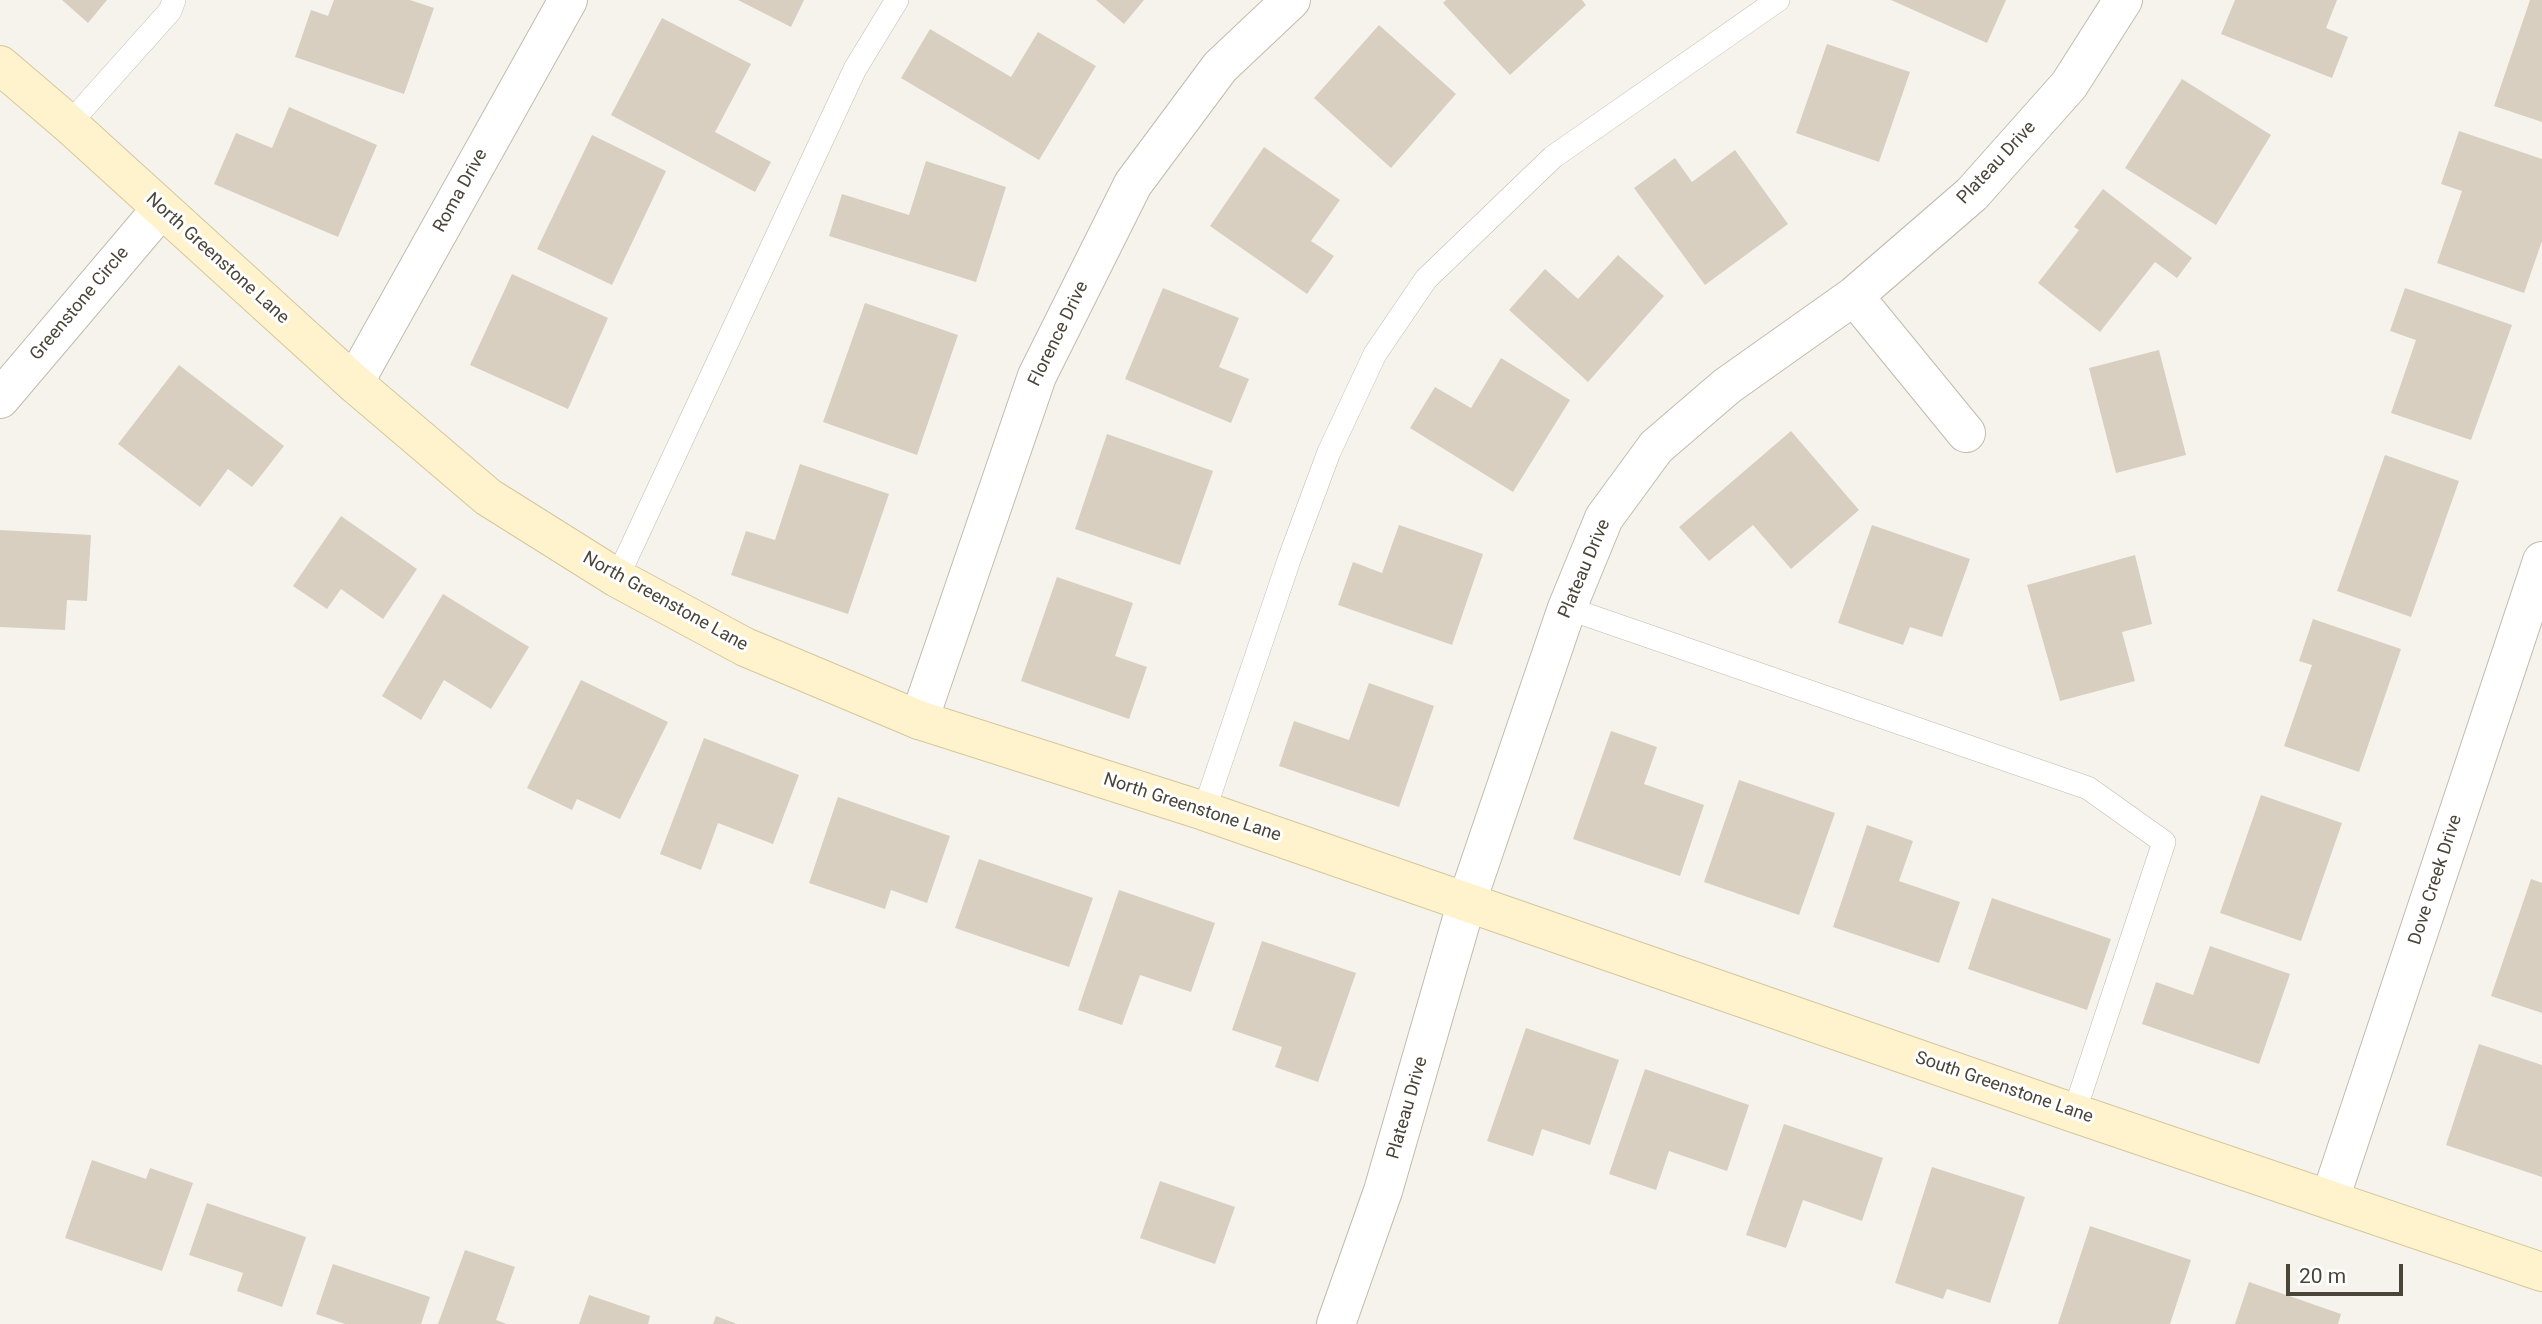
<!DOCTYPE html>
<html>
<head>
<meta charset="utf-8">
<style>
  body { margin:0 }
  #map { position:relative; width:2542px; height:1324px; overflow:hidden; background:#f6f3ec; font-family:Roboto,sans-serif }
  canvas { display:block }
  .scale { position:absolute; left:2286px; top:1264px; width:117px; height:32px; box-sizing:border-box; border:4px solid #4b4439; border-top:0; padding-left:9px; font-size:21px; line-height:24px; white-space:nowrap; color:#4b4439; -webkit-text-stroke:5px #fff; paint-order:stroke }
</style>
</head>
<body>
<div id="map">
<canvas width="2542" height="1324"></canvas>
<div class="scale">20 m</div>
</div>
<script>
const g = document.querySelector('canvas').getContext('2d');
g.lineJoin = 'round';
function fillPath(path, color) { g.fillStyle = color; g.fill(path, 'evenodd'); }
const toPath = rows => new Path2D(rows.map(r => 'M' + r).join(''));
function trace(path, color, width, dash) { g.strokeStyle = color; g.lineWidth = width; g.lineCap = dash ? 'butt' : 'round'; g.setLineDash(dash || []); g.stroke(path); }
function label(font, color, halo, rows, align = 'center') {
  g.font = font + ' Roboto,sans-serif'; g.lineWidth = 6; g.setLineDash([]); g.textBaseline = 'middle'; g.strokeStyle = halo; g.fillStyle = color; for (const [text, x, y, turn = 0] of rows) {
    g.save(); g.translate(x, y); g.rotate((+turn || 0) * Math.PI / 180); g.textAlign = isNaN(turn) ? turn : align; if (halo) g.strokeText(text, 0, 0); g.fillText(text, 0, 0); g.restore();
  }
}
fillPath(toPath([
  [62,0,107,0,88,23],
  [334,0,410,0,434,8,404,94,295,57,311,10,328,16],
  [738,0,804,0,791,27],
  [1096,0,1144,0,1124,24],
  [1446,0,1582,0,1586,5,1510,75,1443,3],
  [1891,0,2006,0,1987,43],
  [2235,0,2337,0,2326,28,2348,37,2332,78,2221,34],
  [2530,0,2542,0,2542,122,2494,106],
  [662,18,751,64,715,132,771,162,755,192,611,115],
  [1379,25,1456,94,1391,168,1314,98],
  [930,29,1011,77,1038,32,1096,66,1039,160,901,78],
  [1827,44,1910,72,1879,162,1796,133],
  [2182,79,2271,135,2216,225,2125,168],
  [289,107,377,145,338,237,214,184,236,133,272,148],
  [2459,131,2542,159,2542,241,2524,293,2437,263,2462,191,2441,184],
  [592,135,666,171,612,285,537,249],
  [1264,147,1340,200,1311,241,1334,256,1307,294,1210,226],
  [1735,150,1788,224,1705,285,1634,188,1675,158,1692,182],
  [926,161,1006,187,976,282,829,236,842,194,909,215],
  [2103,189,2192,258,2177,278,2155,262,2100,332,2038,283,2079,230,2074,227],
  [1618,255,1664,296,1588,382,1509,310,1545,269,1578,299],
  [512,274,608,318,568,409,470,365],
  [1163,288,1239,318,1219,367,1249,379,1231,423,1125,379],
  [2405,288,2512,325,2471,440,2391,413,2416,340,2390,331],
  [865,303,958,335,917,455,823,422],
  [2159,350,2186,455,2116,473,2089,368],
  [1501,358,1570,400,1513,492,1410,428,1435,387,1471,408],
  [179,365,284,446,252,487,228,469,200,507,118,444],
  [1791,431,1859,510,1791,569,1753,525,1709,561,1679,527],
  [1107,434,1213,471,1180,565,1075,529],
  [2385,455,2459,481,2411,617,2337,591],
  [800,464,889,494,848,614,731,575,746,531,775,540],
  [341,516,417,569,383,619,341,589,327,609,293,586],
  [1399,525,1483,554,1452,645,1338,605,1353,562,1382,573],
  [1872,525,1970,559,1942,637,1910,627,1903,645,1838,623],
  [0,530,91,535,87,601,67,600,65,630,0,627],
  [2135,555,2152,624,2122,632,2135,681,2060,701,2027,585],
  [1057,577,1133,603,1115,656,1147,667,1129,719,1021,681],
  [443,594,529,647,491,709,444,680,421,720,382,696],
  [2313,619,2401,649,2359,772,2284,746,2312,665,2299,661],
  [581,680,668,722,620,819,577,799,572,810,527,788],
  [1369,683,1434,706,1399,807,1279,766,1294,721,1349,740],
  [1611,731,1657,747,1644,784,1704,805,1680,876,1573,839],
  [704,738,799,775,773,844,718,823,701,870,660,854],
  [1739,780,1835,813,1799,915,1704,882],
  [2261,795,2342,823,2301,941,2220,913],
  [838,797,950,836,927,903,891,890,885,909,809,883],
  [1867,825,1913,841,1899,881,1960,902,1939,963,1833,927],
  [979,859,1093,898,1069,967,955,928],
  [2531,879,2542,883,2542,1013,2491,996],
  [1119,890,1215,923,1191,992,1140,975,1122,1025,1078,1010],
  [1992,898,2111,939,2087,1010,1968,969],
  [1262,941,1356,973,1318,1082,1275,1067,1282,1047,1232,1030],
  [2210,946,2290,974,2259,1064,2142,1024,2156,982,2193,995],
  [1526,1028,1619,1060,1590,1145,1542,1129,1533,1156,1487,1141],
  [2479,1044,2542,1065,2542,1177,2446,1145],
  [1645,1069,1749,1105,1727,1171,1669,1151,1656,1190,1609,1174],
  [1784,1124,1883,1158,1862,1221,1803,1200,1786,1248,1746,1235],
  [92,1160,146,1179,150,1168,193,1183,162,1271,65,1238],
  [1932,1167,2025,1197,1990,1303,1947,1289,1943,1299,1895,1283],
  [1160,1181,1235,1207,1215,1264,1140,1238],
  [207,1203,306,1237,282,1307,237,1291,243,1273,189,1255],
  [2090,1226,2191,1260,2170,1324,2058,1324],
  [465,1250,515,1267,496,1320,507,1324,438,1324],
  [333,1264,430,1297,421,1324,345,1324,316,1314],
  [2249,1282,2341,1314,2338,1324,2235,1324],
  [589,1295,650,1316,648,1324,579,1324],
  [716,1316,737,1324,713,1324]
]), '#d8cfc1');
const lane = toPath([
  [69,124,170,11,174,0],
  [617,578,855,69,897,0],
  [1567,608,2088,788,2164,842,2074,1113],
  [1204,811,1290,557,1329,452,1375,354,1426,279,1553,157,1778,0]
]);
const street = toPath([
  [1854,296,1966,433],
  [354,383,568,0],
  [0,399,161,209],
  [919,720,1037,376,1133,184,1220,67,1291,0],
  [2330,1199,2542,561],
  [1336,1324,1383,1191,1467,901,1567,608,1604,518,1656,447,1727,386,1854,296,1972,194,2069,85,2123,0]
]);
const secondary = toPath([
  [0,65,69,124,354,383,488,497,617,578,745,647,919,720,1204,811,2074,1113,2542,1272]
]);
trace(lane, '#c2bbae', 24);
trace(street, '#c2bbae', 40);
trace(secondary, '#d6c79b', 40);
trace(lane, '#fff', 23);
trace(street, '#fff', 38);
trace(secondary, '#fff3cd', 38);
label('18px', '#4b4439', '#fff', [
  ["Plateau Drive",1997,163,-47],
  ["Roma Drive",461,191,-61],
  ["North Greenstone Lane",217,259,42],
  ["Greenstone Circle",80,304,-50],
  ["Florence Drive",1059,334,-64],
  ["Plateau Drive",1585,569,-67],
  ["North Greenstone Lane",665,602,29],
  ["North Greenstone Lane",1192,808,18],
  ["Dove Creek Drive",2436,880,-72],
  ["South Greenstone Lane",2004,1088,19],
  ["Plateau Drive",1408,1108,-74]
]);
</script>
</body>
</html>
